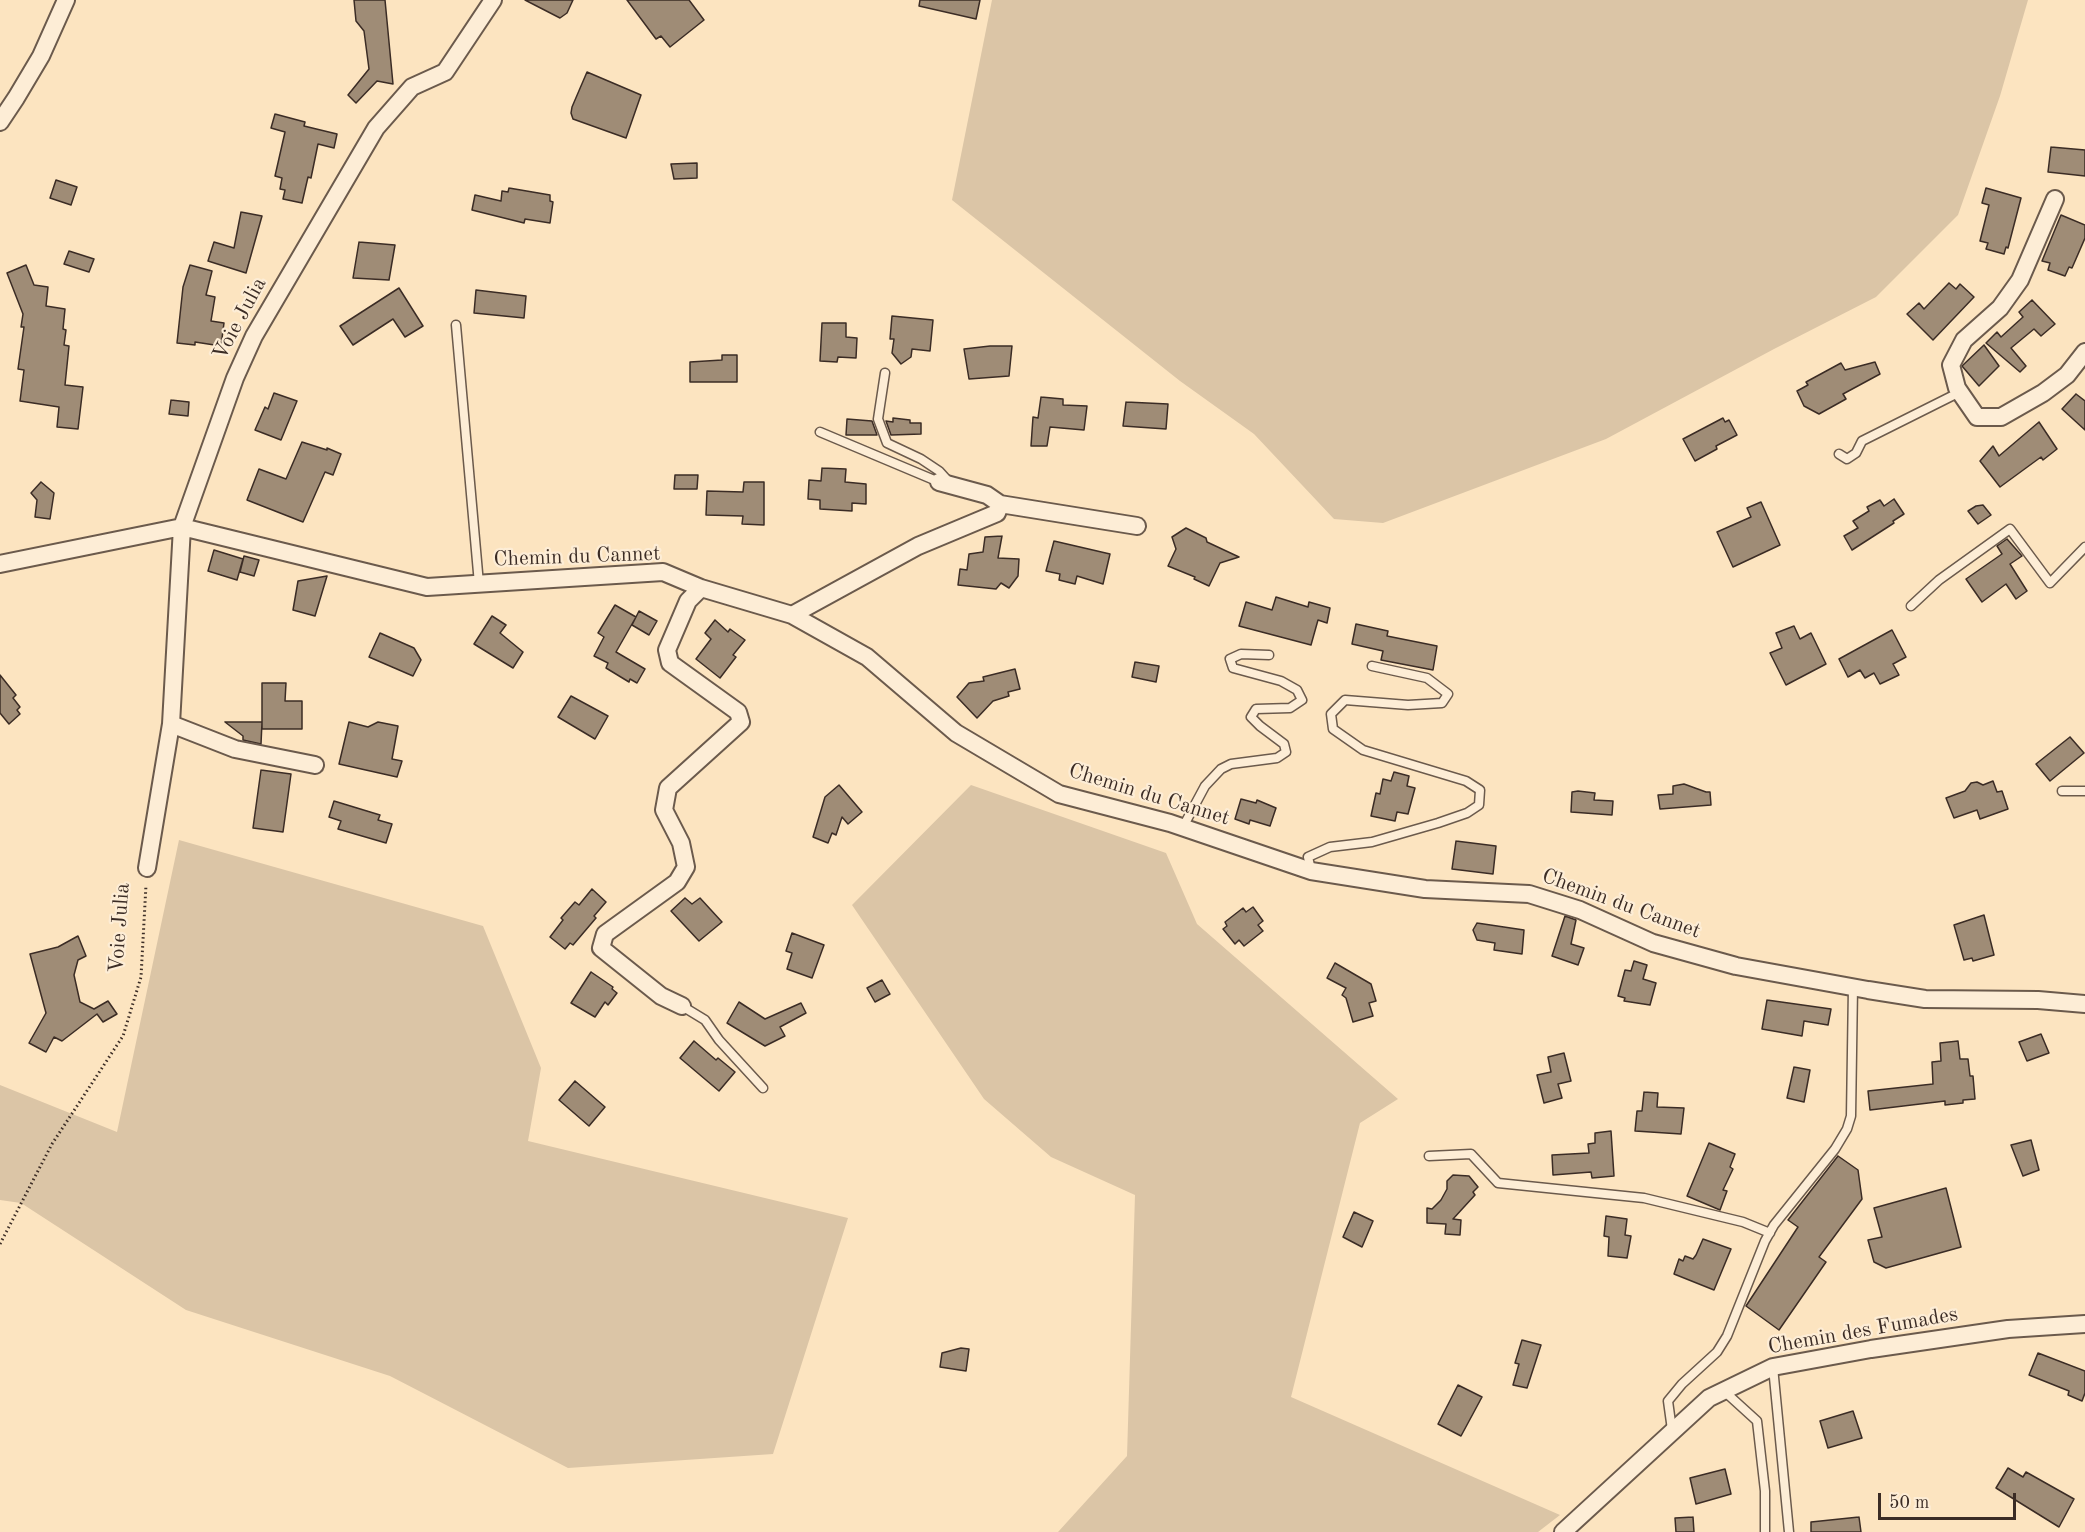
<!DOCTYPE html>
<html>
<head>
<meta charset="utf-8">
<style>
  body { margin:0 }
  #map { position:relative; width:2085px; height:1532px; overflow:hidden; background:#fce4c0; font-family:"Old Standard TT",serif }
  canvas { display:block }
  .scale { position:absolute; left:1878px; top:1493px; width:138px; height:27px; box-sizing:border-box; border:3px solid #3b2c25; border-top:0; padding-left:8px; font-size:18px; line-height:21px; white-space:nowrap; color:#3b2c25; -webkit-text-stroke:4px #fdedd6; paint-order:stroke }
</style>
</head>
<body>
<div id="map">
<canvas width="2085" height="1532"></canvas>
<div class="scale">50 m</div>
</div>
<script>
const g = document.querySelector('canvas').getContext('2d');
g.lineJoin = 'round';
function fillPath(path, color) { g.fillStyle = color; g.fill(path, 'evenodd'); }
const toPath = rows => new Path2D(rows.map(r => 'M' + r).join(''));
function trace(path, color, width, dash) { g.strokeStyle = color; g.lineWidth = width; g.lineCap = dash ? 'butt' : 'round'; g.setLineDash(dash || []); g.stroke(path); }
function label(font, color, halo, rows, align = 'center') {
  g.font = font + ' "Old Standard TT",serif'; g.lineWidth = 4.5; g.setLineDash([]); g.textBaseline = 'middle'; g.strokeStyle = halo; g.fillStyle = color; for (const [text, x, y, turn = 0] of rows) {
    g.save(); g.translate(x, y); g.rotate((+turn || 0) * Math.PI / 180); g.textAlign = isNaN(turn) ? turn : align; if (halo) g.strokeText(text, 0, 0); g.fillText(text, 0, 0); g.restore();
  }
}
fillPath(toPath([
  [992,0,2028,0,2000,96,1958,215,1876,297,1774,349,1606,439,1383,523,1334,519,1254,434,1180,381,952,200],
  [971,785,1166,853,1197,924,1398,1099,1360,1123,1291,1397,1560,1515,1538,1532,1058,1532,1127,1456,1135,1195,1051,1157,984,1099,852,905],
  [179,840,483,926,541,1068,528,1141,848,1218,773,1454,568,1468,390,1376,186,1310,21,1203,0,1200,0,1085,117,1132]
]), '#dbc5a6');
const building = toPath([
  [354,0,385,0,393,84,377,81,356,103,348,95,369,69,364,31,356,21,354,0],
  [525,0,573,0,567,13,560,18,525,0],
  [627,0,689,0,704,20,670,47,661,36,656,39,627,0],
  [920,0,980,0,976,19,919,6,920,0],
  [587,72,641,95,626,138,573,119,571,113,572,107,587,72],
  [275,114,305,122,304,126,337,134,334,148,318,144,311,178,308,177,302,203,283,199,285,190,280,189,282,178,275,176,285,132,271,128,275,114],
  [2051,147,2085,150,2085,176,2048,172,2051,147],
  [697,163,697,178,674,179,671,164,697,163],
  [56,180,77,187,71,205,50,198,56,180],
  [509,188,550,195,550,201,553,202,550,223,525,219,524,223,472,210,475,195,501,201,502,191,508,192,509,188],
  [1986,188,2021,198,2008,248,2006,247,2004,254,1986,249,1988,243,1980,241,1989,205,1982,203,1986,188],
  [241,212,262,216,246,273,208,261,214,242,234,248,241,212],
  [2061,215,2085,225,2085,238,2072,268,2069,267,2065,276,2048,270,2050,263,2042,261,2061,215],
  [359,242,395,245,389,280,353,278,359,242],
  [69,251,94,259,89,272,64,264,69,251],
  [26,265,34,285,48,287,46,306,65,309,63,329,66,330,64,345,69,346,65,385,83,387,78,429,57,427,59,407,20,401,24,370,18,369,24,327,21,327,23,314,7,273,26,265],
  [190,265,212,271,206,295,215,297,211,321,224,323,221,346,195,342,195,345,177,343,183,287,190,265],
  [1949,283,1956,289,1960,284,1974,297,1933,340,1907,314,1919,303,1924,309,1949,283],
  [399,288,423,326,405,337,393,319,353,345,340,326,399,288],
  [476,290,526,296,524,318,474,313,476,290],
  [2032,300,2055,324,2041,336,2034,329,2011,348,2026,366,2020,372,1986,343,1997,332,2001,337,2023,317,2019,312,2032,300],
  [892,316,933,320,930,351,912,349,911,357,901,364,892,353,894,339,890,339,892,316],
  [822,323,846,323,846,337,857,338,856,358,838,357,837,362,820,361,822,323],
  [1984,345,1999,366,1979,386,1962,366,1984,345],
  [990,346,1012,346,1009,376,969,379,964,349,990,346],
  [722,355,737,355,737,382,690,382,690,362,722,360,722,355],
  [1875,362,1880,374,1843,394,1846,399,1819,414,1804,406,1797,391,1808,385,1806,382,1841,363,1845,370,1875,362],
  [274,393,297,401,281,440,255,430,265,407,268,409,274,393],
  [2076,394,2085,401,2085,430,2062,409,2076,394],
  [1041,397,1063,399,1063,405,1087,406,1084,430,1050,427,1047,446,1031,446,1033,417,1038,418,1041,397],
  [171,400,189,402,188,416,169,414,171,400],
  [1126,402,1168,404,1166,429,1123,426,1126,402],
  [893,418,910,420,910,423,921,423,921,434,891,435,886,421,893,422,893,418],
  [1723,418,1725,422,1729,420,1737,435,1716,446,1717,449,1695,461,1683,439,1723,418],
  [847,419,872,421,877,435,846,435,847,419],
  [2039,422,2057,449,2043,460,2041,457,2000,487,1980,461,1993,446,1999,456,2039,422],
  [302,442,327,450,327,448,341,454,333,475,325,472,303,522,247,500,259,469,286,479,302,442],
  [822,468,846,469,845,482,866,484,866,504,852,503,852,511,820,509,820,500,808,499,809,480,821,481,822,468],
  [675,475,698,475,697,489,674,489,675,475],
  [41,482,54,493,50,519,35,517,37,500,31,493,41,482],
  [744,482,764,482,764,525,742,524,743,516,706,515,707,491,743,492,744,482],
  [1894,499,1904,514,1893,521,1894,523,1852,550,1844,536,1858,528,1853,521,1869,511,1867,507,1880,500,1884,506,1894,499],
  [1761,502,1780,545,1733,567,1717,532,1751,517,1747,508,1761,502],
  [1983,505,1991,515,1978,524,1968,511,1976,506,1983,505],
  [1186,528,1206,538,1207,542,1239,557,1220,563,1209,586,1194,579,1195,577,1168,566,1176,549,1172,537,1186,528],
  [1002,536,998,558,1019,559,1018,576,1009,588,1001,583,996,589,958,585,960,569,967,570,969,554,983,552,985,537,1002,536],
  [2007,539,2022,556,2010,564,2027,591,2016,599,2006,584,1982,602,1966,579,2002,554,1997,546,2007,539],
  [1054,541,1110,554,1103,584,1077,576,1075,584,1059,580,1060,574,1046,571,1054,541],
  [214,550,243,559,237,580,208,571,214,550],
  [244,556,259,560,254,576,240,572,244,556],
  [327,576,315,616,293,610,298,581,327,576],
  [1276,597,1308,607,1309,602,1330,608,1327,623,1318,620,1311,645,1239,626,1246,602,1272,610,1276,597],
  [615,605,636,617,616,652,645,669,637,683,630,679,629,682,606,668,608,663,594,656,604,637,598,633,615,605],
  [639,611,657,621,649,635,632,625,639,611],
  [492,616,506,625,500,633,523,652,513,668,474,644,492,616],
  [715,620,728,632,730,629,745,640,733,655,736,657,720,678,696,659,711,639,705,633,715,620],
  [1356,624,1388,631,1387,636,1437,646,1433,670,1381,660,1383,651,1352,644,1356,624],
  [1794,626,1800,639,1811,633,1826,664,1786,685,1770,653,1782,648,1776,633,1794,626],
  [1892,630,1906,657,1893,664,1899,675,1880,684,1874,673,1865,678,1860,670,1848,677,1839,659,1892,630],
  [380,633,414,648,421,660,413,676,369,657,380,633],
  [1135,662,1159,666,1156,682,1132,677,1135,662],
  [1015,669,1020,689,1008,692,1009,696,993,701,977,718,957,697,969,683,984,681,983,677,1015,669],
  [0,675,16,695,13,698,20,707,17,710,20,714,9,724,0,713,0,675],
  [262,683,286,683,285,701,302,701,302,729,262,729,262,683],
  [571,696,608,716,595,739,558,717,571,696],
  [225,722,262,722,261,744,243,740,243,736,225,722],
  [349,722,368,727,378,722,398,726,392,759,402,761,397,777,339,764,349,722],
  [2070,737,2084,753,2050,781,2036,764,2070,737],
  [261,770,291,774,283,832,253,828,261,770],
  [1394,772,1409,776,1407,786,1415,788,1408,814,1397,812,1395,821,1371,816,1376,793,1380,794,1383,779,1391,781,1394,772],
  [1993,781,1997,792,2002,791,2008,809,1980,819,1977,810,1954,818,1946,798,1965,791,1971,783,1977,782,1983,785,1993,781],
  [1684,784,1706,792,1710,792,1711,805,1660,809,1658,795,1673,794,1673,786,1684,784],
  [839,785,862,812,848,824,842,817,836,835,832,833,828,843,813,837,825,797,839,785],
  [1578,791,1595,793,1594,800,1613,801,1612,815,1571,812,1572,792,1578,791],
  [1241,799,1256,803,1257,800,1276,808,1270,826,1250,820,1249,824,1235,819,1241,799],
  [334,801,380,815,378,820,392,824,386,843,338,829,341,821,329,817,334,801],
  [1456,841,1496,846,1493,874,1452,869,1456,841],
  [592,889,606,902,594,916,596,918,573,945,570,943,565,949,550,937,563,920,561,918,575,902,579,905,592,889],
  [685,898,692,904,700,898,722,922,699,941,671,911,685,898],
  [1253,907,1263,921,1258,925,1263,931,1244,946,1239,940,1235,944,1223,929,1227,926,1225,922,1243,908,1246,912,1253,907],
  [1984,915,1994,955,1973,961,1972,958,1964,960,1954,925,1984,915],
  [1565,916,1576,920,1571,944,1584,948,1578,965,1552,956,1565,916],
  [1477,923,1524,930,1522,954,1494,950,1495,943,1477,940,1473,930,1477,923],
  [792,933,824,945,812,978,787,969,792,953,786,951,792,933],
  [78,936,86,956,78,960,74,975,80,1002,94,1009,108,1001,117,1014,103,1022,97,1014,62,1041,54,1037,46,1052,29,1043,46,1013,30,954,58,947,78,936],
  [1634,961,1647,965,1643,979,1656,983,1650,1005,1624,1001,1625,998,1618,996,1625,970,1631,971,1634,961],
  [1335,963,1371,984,1376,1001,1369,1003,1373,1016,1353,1022,1346,998,1342,995,1346,988,1327,978,1335,963],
  [591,972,613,987,612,989,617,993,608,1005,605,1002,595,1017,571,1003,591,972],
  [882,980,890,994,875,1002,867,988,882,980],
  [1767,1000,1831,1009,1828,1025,1804,1021,1802,1036,1762,1029,1767,1000],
  [739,1002,765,1019,801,1003,806,1013,780,1027,785,1036,765,1046,727,1023,739,1002],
  [2041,1034,2049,1053,2027,1061,2019,1042,2041,1034],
  [694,1041,716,1060,718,1058,735,1072,719,1091,680,1058,694,1041],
  [1958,1041,1960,1059,1968,1059,1970,1076,1973,1076,1975,1099,1963,1100,1963,1103,1945,1105,1945,1101,1870,1110,1868,1091,1933,1084,1932,1062,1941,1061,1940,1043,1958,1041],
  [1564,1053,1571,1081,1558,1084,1562,1098,1544,1103,1537,1075,1551,1072,1548,1057,1564,1053],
  [1794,1067,1810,1070,1804,1102,1787,1098,1794,1067],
  [575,1081,605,1107,589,1126,559,1100,575,1081],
  [1644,1092,1658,1093,1657,1107,1684,1108,1681,1134,1635,1131,1637,1111,1642,1111,1644,1092],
  [1611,1131,1614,1176,1592,1178,1591,1172,1553,1175,1552,1155,1589,1153,1588,1144,1595,1143,1595,1133,1611,1131],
  [2031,1140,2039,1170,2023,1176,2011,1145,2031,1140],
  [1709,1143,1735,1154,1730,1167,1733,1169,1723,1190,1727,1191,1720,1210,1687,1196,1709,1143],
  [1838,1156,1858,1170,1862,1199,1819,1257,1826,1262,1779,1330,1746,1306,1798,1227,1788,1220,1838,1156],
  [1453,1175,1469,1176,1478,1187,1473,1192,1475,1195,1453,1219,1461,1220,1460,1235,1445,1234,1446,1224,1427,1223,1427,1208,1432,1209,1441,1200,1447,1189,1447,1181,1453,1175],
  [1946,1188,1961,1247,1886,1268,1874,1262,1868,1240,1882,1237,1874,1208,1946,1188],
  [1354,1212,1373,1221,1362,1247,1343,1237,1354,1212],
  [1606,1216,1627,1219,1625,1235,1631,1236,1627,1258,1608,1256,1609,1237,1604,1236,1606,1216],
  [1703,1239,1731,1249,1714,1290,1674,1274,1679,1259,1683,1261,1685,1256,1693,1259,1696,1255,1703,1239],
  [1522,1340,1541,1345,1527,1388,1513,1385,1519,1364,1515,1363,1522,1340],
  [961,1348,969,1349,966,1371,940,1367,942,1353,961,1348],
  [2038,1353,2085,1371,2085,1393,2082,1401,2068,1395,2069,1391,2029,1375,2038,1353],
  [1458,1385,1482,1397,1461,1436,1438,1424,1458,1385],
  [1853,1411,1862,1438,1828,1448,1820,1421,1853,1411],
  [2008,1468,2023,1477,2026,1472,2074,1499,2059,1527,1996,1488,2008,1468],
  [1725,1469,1731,1494,1696,1504,1690,1478,1725,1469],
  [1693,1517,1694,1532,1676,1532,1675,1518,1693,1517],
  [1859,1517,1861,1532,1811,1532,1811,1522,1859,1517]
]);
fillPath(building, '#9f8c76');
trace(building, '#3b2c25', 1.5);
const service = toPath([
  [456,325,479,584],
  [885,373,878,419,887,443,921,459,939,471,949,482],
  [820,432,939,482],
  [1839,454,1847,459,1856,453,1862,441,1960,392],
  [1911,606,1939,580,2010,529,2050,583,2085,547],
  [2062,791,2085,791],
  [1183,827,1205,786,1221,769,1231,764,1277,758,1286,752,1284,744,1260,726,1251,717,1256,709,1290,708,1302,700,1297,690,1281,681,1233,668,1230,659,1241,654,1269,655],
  [1311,870,1308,857,1330,847,1372,842,1438,823,1467,813,1479,805,1480,790,1466,781,1363,750,1333,729,1331,714,1345,700,1408,705,1442,703,1448,694,1427,678,1372,666],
  [682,1006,705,1020,719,1040,763,1088],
  [1429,1156,1471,1154,1498,1183,1644,1198,1743,1222,1770,1233],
  [1773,1367,1789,1532],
  [1724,1391,1757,1421,1765,1491,1765,1532],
  [1672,1430,1668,1401,1682,1384,1717,1352,1727,1336,1765,1241,1774,1225,1835,1149,1847,1129,1851,1116,1853,987]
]);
const minor = toPath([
  [0,122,16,98,41,56,66,0],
  [2055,199,2020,280,2000,308,1964,340,1951,365,1957,388,1977,417,2001,417,2043,393,2067,375,2085,352],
  [939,482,987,495,1000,504,1137,526],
  [0,564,182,527,427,587,663,572,701,588,792,615,867,657,956,733,1059,794,1170,823,1311,871,1425,889,1529,894,1580,910,1653,943,1736,966,1868,990,1925,999,2038,1000,2085,1004],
  [792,615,918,546,997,513,1000,504],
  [315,765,235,749,171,724,182,527,235,378,254,336,376,128,412,87,445,72,493,0],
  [147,868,171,724],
  [682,1006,661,996,601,948,605,934,677,882,686,867,681,843,664,810,668,788,741,722,738,712,670,663,667,650,688,601,701,588],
  [1563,1532,1709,1398,1773,1367,1871,1349,2008,1329,2085,1324]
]);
trace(service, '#6b5a4c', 11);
trace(minor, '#6b5a4c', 20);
trace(toPath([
  [0,1244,52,1144,123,1036,141,977,146,885]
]), '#3b2c25', 3, [1.5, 3]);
trace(service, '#fdedd6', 8);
trace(minor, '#fdedd6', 16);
label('21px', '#3b2c25', '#fdedd6', [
  ["Voie Julia",240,319,-62],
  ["Chemin du Cannet",577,557,-2],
  ["Chemin du Cannet",1149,795,17],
  ["Chemin du Cannet",1621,904,20],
  ["Voie Julia",120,928,-86],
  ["Chemin des Fumades",1863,1331,-10]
]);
</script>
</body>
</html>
